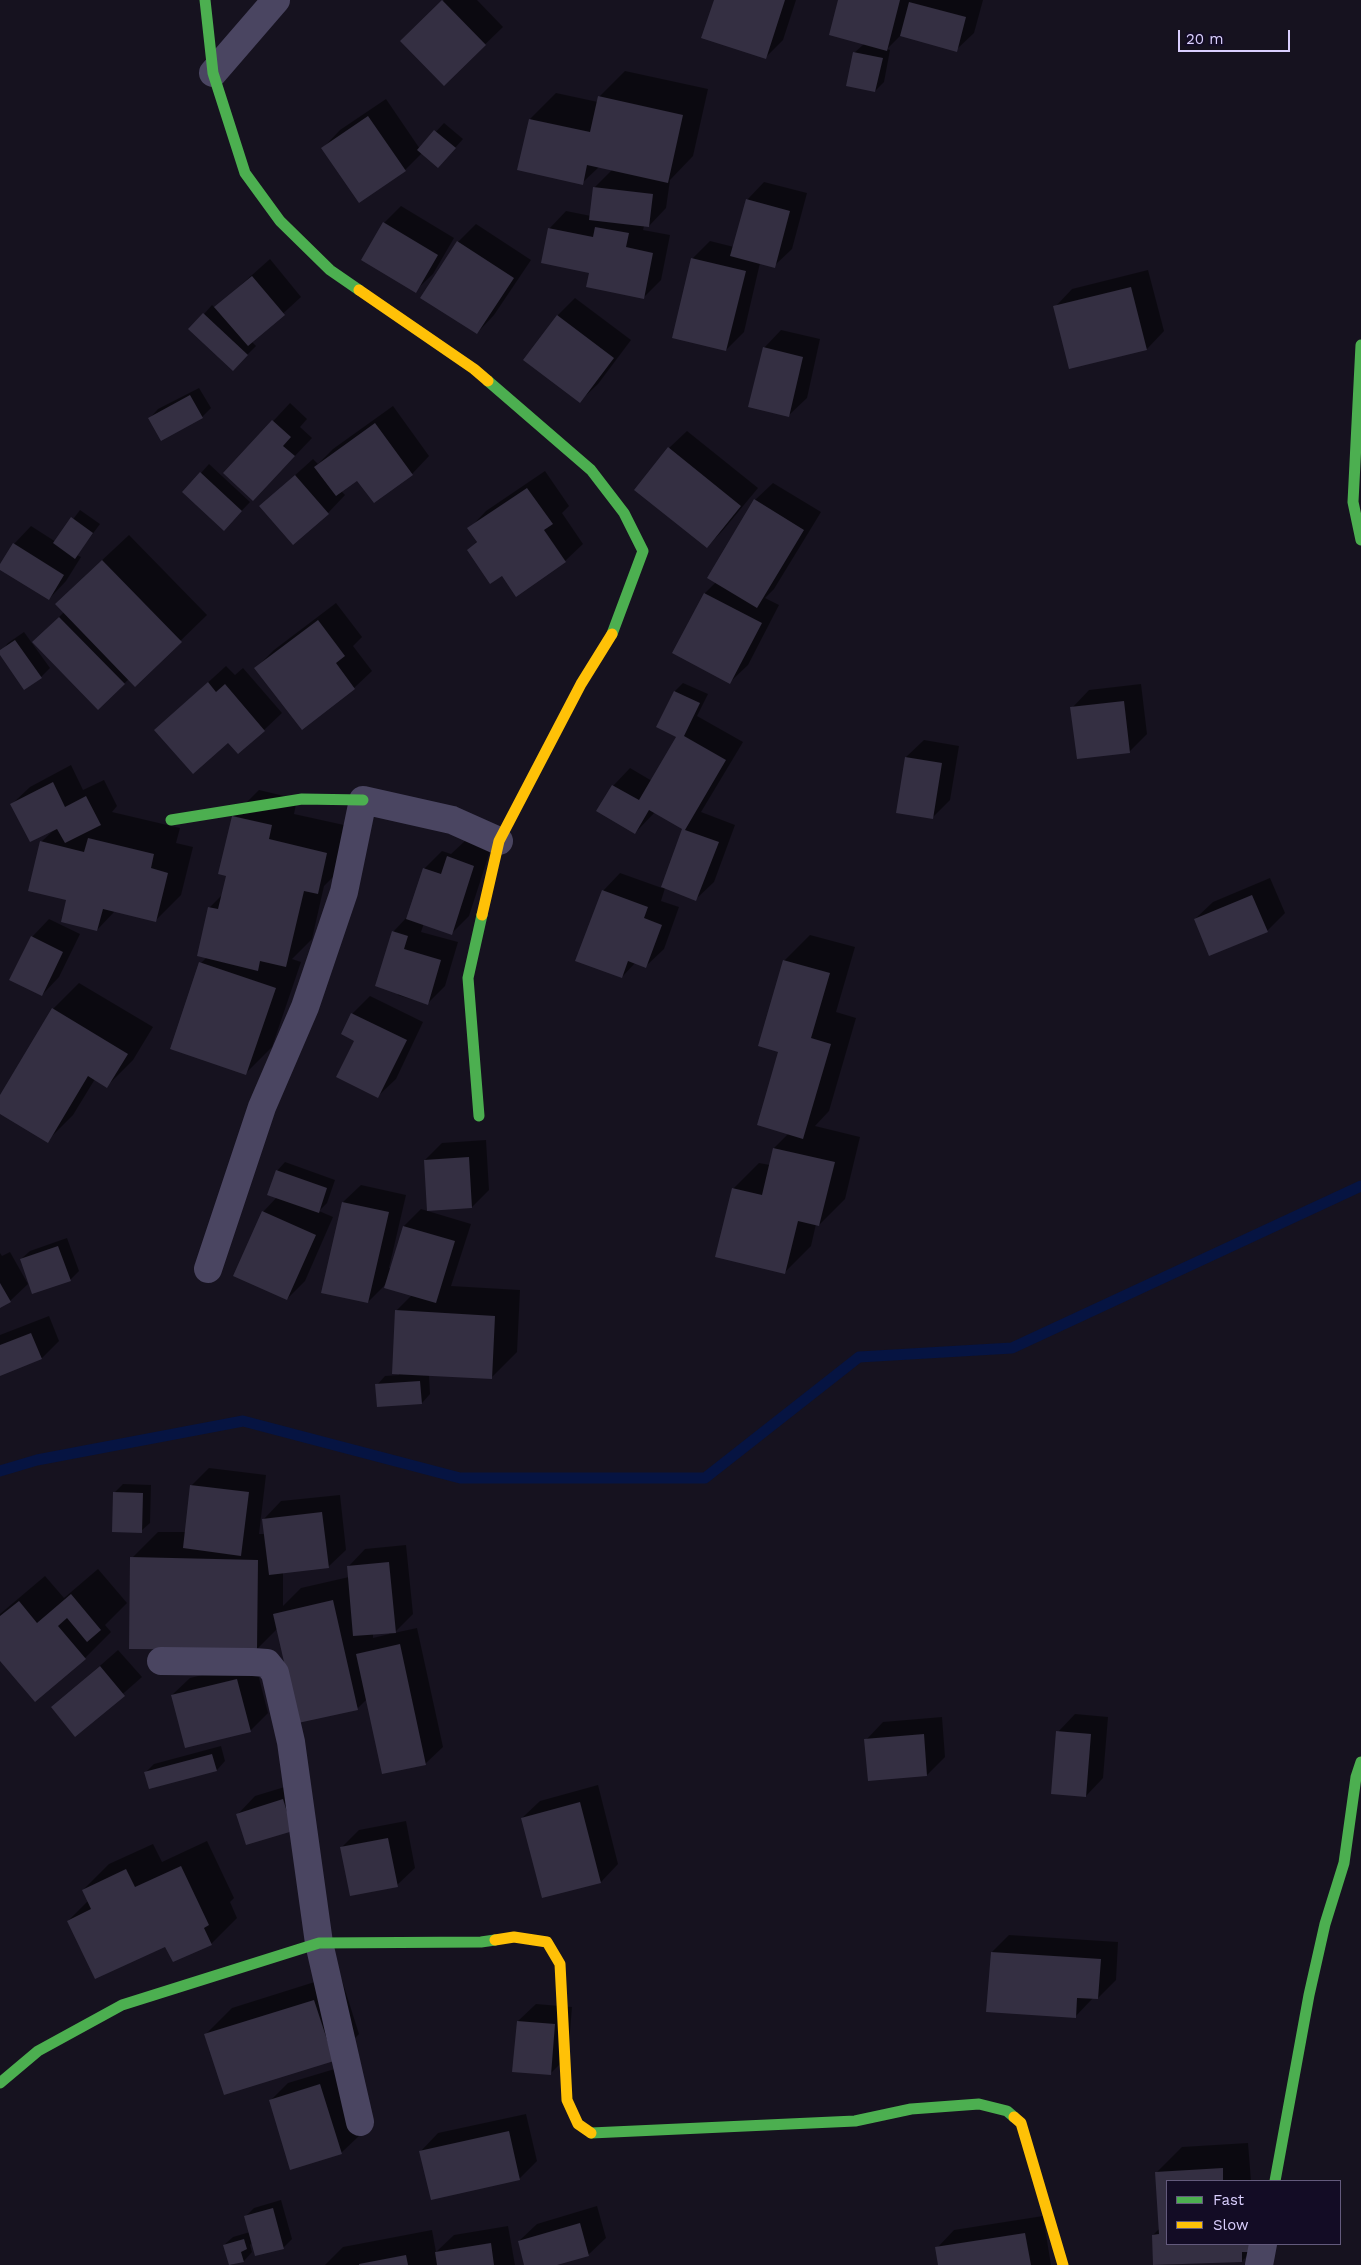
<!DOCTYPE html>
<html>
<head>
<meta charset="utf-8">
<style>
  body { margin:0 }
  #map { position:relative; width:1361px; height:2265px; overflow:hidden; background:#16121f; font-family:"Work Sans",sans-serif }
  canvas { display:block }
  .legend { position:absolute; left:1166px; top:2180px; width:175px; height:65px; box-sizing:border-box; background:#130c25; border:1px solid #635a7c; margin:0; padding:6px 9px; list-style:none; font-size:15px; color:#dbd0ff }
  .legend li { display:flex; align-items:center; gap:10px; height:25px }
  .legend b { width:25px; border:1px solid #635a7c }
  .scale { position:absolute; left:1178px; top:30px; width:112px; height:22px; box-sizing:border-box; border:2px solid #dbd0ff; border-top:0; padding-left:6px; font-size:15px; line-height:18px; white-space:nowrap; color:#dbd0ff; -webkit-text-stroke:4px #130c25; paint-order:stroke }
</style>
</head>
<body>
<div id="map">
<canvas width="1361" height="2265"></canvas>
<ul class="legend">
<li><b style="height:6px;background:#4caf50"></b>Fast</li>
<li><b style="height:6px;background:#ffc107"></b>Slow</li>
</ul>
<div class="scale">20 m</div>
</div>
<script>
const g = document.querySelector('canvas').getContext('2d');
g.lineJoin = 'round';
function fillPath(path, color) { g.fillStyle = color; g.fill(path, 'evenodd'); }
const toPath = rows => new Path2D(rows.map(r => 'M' + r).join(''));
function trace(path, color, width, dash) { g.strokeStyle = color; g.lineWidth = width; g.lineCap = dash ? 'butt' : 'round'; g.setLineDash(dash || []); g.stroke(path); }
fillPath(toPath([
  [444,0,477,0,503,27,444,84,420,24],
  [716,0,796,0,783,40,765,58],
  [840,0,983,0,974,33,956,50,901,35,887,49,890,50,884,82,875,91,854,53,864,44],
  [625,71,708,89,693,156,670,180,666,208,649,226,644,226,643,230,670,235,661,280,644,297,591,272,549,229,566,211,591,216,594,188,612,170,599,167,582,183,530,119,556,93,598,102,599,97],
  [386,99,420,149,444,123,463,139,446,158,422,153,405,170,323,148,340,130],
  [764,182,807,193,792,249,774,266,760,263,744,332,726,350,693,258,710,241,734,247,747,200],
  [401,206,454,238,433,274,415,291,384,223],
  [476,224,531,260,494,315,477,333,422,297,458,242],
  [270,259,301,297,252,342,256,346,233,369,204,314,212,305,215,308],
  [1148,270,1164,331,1147,349,1070,368,1055,307,1072,289],
  [575,298,631,340,598,384,580,401,524,360,558,315],
  [781,330,820,339,807,398,789,415,764,348],
  [199,388,211,408,202,417,150,418,158,409],
  [290,403,307,419,300,427,312,438,271,481,225,473],
  [393,406,429,456,412,474,358,479,341,491,345,495,328,513,261,506,313,459,318,464,333,449],
  [687,431,758,488,724,529,707,547,669,448],
  [209,464,250,502,232,521,201,473],
  [545,471,569,506,562,513,583,544,565,561,502,574,469,550,477,541,469,529,486,511],
  [773,483,821,512,774,589,765,598,779,605,748,665,730,682,674,653,705,593,716,582,755,500],
  [80,510,100,524,77,555,81,557,66,581,49,599,0,568,14,544,31,526,56,542],
  [129,535,207,615,135,685,129,679,98,708,51,625,64,612,83,578],
  [336,603,362,637,353,646,372,671,354,688,256,668,274,650],
  [24,632,50,668,41,677,0,653,8,643],
  [226,666,235,675,243,668,282,713,264,730,228,741,156,730],
  [683,683,708,694,697,716,743,742,701,812,735,825,714,882,696,899,665,888,661,901,679,907,664,949,646,966,636,962,622,977,603,891,620,873,662,888,684,829,655,812,635,833,613,786,630,768,652,781,678,737,675,691],
  [1141,684,1147,734,1129,752,1072,708,1089,690],
  [924,740,959,746,950,800,933,817,906,757],
  [71,765,83,790,104,780,117,806,112,812,180,828,176,843,193,847,181,895,155,921,115,911,97,930,67,899,41,842,54,830,12,804,30,787],
  [259,790,297,799,294,814,353,827,343,867,324,886,312,939,292,959,301,962,272,1047,246,1073,201,963,207,957,209,908,223,894,228,875,233,816],
  [466,840,491,848,469,916,452,933,424,923,421,932,458,942,445,986,427,1004,398,995,393,932,408,916,424,869,442,851,451,854],
  [1270,878,1285,913,1267,931,1195,919,1213,902],
  [49,919,80,934,59,977,42,995,32,937],
  [810,935,855,947,836,1012,856,1018,829,1111,815,1126,860,1137,845,1199,819,1225,816,1224,811,1246,785,1272,733,1189,759,1163,770,1165,774,1148,789,1133,779,1051,784,961],
  [79,983,153,1027,133,1060,107,1086,95,1079,73,1115,47,1141,0,1113,0,1097,53,1009],
  [370,996,423,1022,396,1079,378,1096,356,1040,343,1034,353,1013],
  [486,1140,489,1190,472,1207,425,1160,442,1143],
  [285,1162,335,1180,327,1203,319,1211,333,1217,305,1281,287,1299,263,1212,277,1197,277,1171],
  [361,1185,406,1195,389,1268,391,1269,404,1226,421,1209,471,1224,451,1286,520,1290,517,1352,491,1378,429,1375,430,1394,422,1403,377,1385,385,1376,399,1375,396,1311,412,1295,387,1283,368,1302,323,1292,343,1202],
  [67,1238,79,1271,70,1280,21,1259,30,1251],
  [10,1252,28,1284,10,1301,0,1307,0,1253,2,1256],
  [49,1316,59,1341,42,1358,0,1375,0,1335],
  [209,1468,266,1475,259,1534,265,1534,264,1519,281,1501,340,1495,346,1550,328,1567,283,1572,283,1606,301,1588,349,1577,348,1567,365,1549,406,1545,413,1614,394,1633,417,1628,443,1747,425,1764,367,1699,358,1708,278,1628,257,1649,132,1558,158,1532,186,1532,191,1486],
  [389,1632,389,1634,373,1638,373,1633],
  [123,1484,151,1485,150,1523,141,1531,114,1493],
  [98,1569,127,1603,105,1625,111,1632,85,1658,0,1659,0,1614,6,1609,45,1576,64,1598],
  [118,1650,142,1677,76,1735,53,1707],
  [255,1662,268,1713,250,1731,172,1695,190,1678],
  [1075,1714,1108,1717,1103,1778,1086,1796,1058,1732],
  [942,1717,945,1757,927,1775,866,1740,883,1722],
  [221,1746,225,1761,217,1770,150,1788,146,1772,154,1764],
  [301,1782,310,1812,238,1814,255,1796],
  [598,1785,618,1864,601,1882,522,1818,540,1801],
  [406,1821,415,1868,397,1885,341,1848,359,1830],
  [207,1841,234,1898,230,1902,237,1918,211,1944,68,1921,88,1901,83,1890,109,1864,153,1844,162,1862],
  [1009,1935,1118,1942,1116,1980,1098,1998,1093,1998,1075,2017,992,1952],
  [340,1974,359,2034,333,2060,206,2034,232,2008],
  [536,2004,572,2007,568,2056,550,2074,518,2021],
  [338,2068,359,2136,341,2153,270,2101,288,2083],
  [526,2114,537,2161,519,2179,421,2151,438,2133],
  [1248,2143,1251,2181,1167,2181,1167,2244,1259,2244,1242,2261,1154,2265,1153,2235,1160,2228,1156,2173,1182,2147],
  [281,2200,292,2239,283,2248,253,2242,250,2245,252,2252,244,2261,230,2265,224,2245,233,2237,250,2232,246,2216,254,2208],
  [597,2206,606,2238,588,2255,553,2265,526,2265,519,2241,537,2224],
  [1043,2216,1051,2265,939,2265,937,2248,954,2230],
  [508,2226,515,2265,325,2265,343,2247,432,2230,436,2252,454,2235]
]), '#0007');
trace(toPath([
  [0,1471,37,1460,243,1421,460,1478,705,1478,859,1357,1012,1348,1361,1186]
]), '#061442', 11);
fillPath(toPath([
  [442,0,486,45,444,86,400,41],
  [714,0,785,0,766,59,701,38],
  [838,0,900,0,887,51,829,35],
  [909,2,966,17,957,52,900,36],
  [853,52,883,58,875,92,846,86],
  [598,96,683,115,668,183,587,165,583,185,517,170,529,119,590,132],
  [368,116,406,171,359,203,321,148],
  [434,130,456,148,438,168,417,150],
  [593,187,653,194,649,227,589,220],
  [746,199,790,211,775,268,730,256],
  [383,222,438,255,416,293,361,260],
  [595,227,629,233,626,247,653,253,644,299,586,287,589,273,541,263,548,228,593,237],
  [457,241,514,278,477,334,420,298],
  [691,258,746,271,726,351,672,338],
  [252,276,285,315,248,346,214,307],
  [1131,287,1147,350,1069,369,1053,306],
  [203,313,248,355,233,371,188,329],
  [557,315,614,358,580,403,523,360],
  [763,347,803,357,789,417,748,407],
  [190,395,203,418,161,441,148,418],
  [272,420,291,437,283,446,295,456,253,501,223,473],
  [375,423,413,475,374,503,357,481,336,496,314,467],
  [668,447,741,506,707,548,634,490],
  [200,472,242,511,224,531,182,492],
  [295,475,329,514,293,545,259,506],
  [527,488,553,524,544,530,566,562,516,597,502,576,490,584,467,550,477,542,467,528],
  [754,499,804,530,757,608,707,578],
  [71,517,93,533,75,559,53,543],
  [13,543,64,575,49,600,0,570,0,564],
  [102,560,182,642,135,687,55,604],
  [704,593,762,623,730,684,672,653],
  [59,617,125,684,98,710,32,642],
  [318,620,345,656,336,663,355,689,302,730,254,668],
  [15,640,42,678,24,690,0,655,0,650],
  [208,682,216,692,225,684,265,731,238,754,228,743,193,774,154,730],
  [674,691,700,703,684,736,726,760,685,830,719,842,696,901,661,887,682,829,649,810,635,834,596,811,612,785,639,800,676,737,656,727],
  [1124,701,1130,753,1077,759,1070,707],
  [905,757,942,763,933,819,896,813],
  [53,782,65,807,86,796,101,825,65,843,57,829,30,842,10,804],
  [232,816,272,825,269,839,327,853,318,894,304,891,286,967,260,961,258,971,197,956,208,907,218,909,226,876,218,874],
  [88,838,154,854,151,868,168,873,156,922,103,909,97,931,61,922,66,900,28,891,40,841,84,852],
  [447,856,474,866,452,935,406,919,423,868,441,874],
  [602,890,648,907,644,918,662,925,646,968,628,961,622,978,575,961],
  [1252,895,1268,932,1209,956,1194,919],
  [392,931,408,936,404,949,441,960,428,1005,375,986],
  [31,936,63,952,42,996,9,980],
  [783,960,830,973,811,1038,831,1044,803,1139,757,1125,778,1052,758,1046],
  [199,962,276,988,246,1075,170,1049],
  [52,1008,128,1054,107,1088,88,1076,48,1143,0,1114,0,1095],
  [351,1013,407,1040,378,1098,336,1077,354,1041,341,1034],
  [773,1148,835,1162,819,1226,798,1221,785,1274,715,1257,732,1188,762,1195],
  [469,1157,472,1208,427,1211,424,1160],
  [276,1170,327,1188,319,1213,267,1195],
  [342,1202,389,1212,368,1303,321,1293],
  [262,1211,316,1235,287,1300,233,1276],
  [403,1226,455,1241,436,1303,384,1288],
  [58,1246,71,1281,32,1294,20,1259],
  [0,1283,11,1302,0,1308],
  [395,1310,495,1316,492,1379,392,1374],
  [31,1333,42,1359,0,1376,0,1345],
  [420,1381,422,1404,377,1407,375,1384],
  [190,1485,249,1492,241,1556,183,1548],
  [113,1492,143,1493,142,1533,112,1532],
  [322,1512,329,1568,269,1575,262,1519],
  [130,1557,258,1560,257,1650,129,1649],
  [389,1562,396,1633,353,1636,347,1566],
  [71,1594,101,1630,87,1642,67,1618,58,1626,86,1659,35,1702,0,1661,0,1616,19,1601,37,1623],
  [333,1600,358,1710,298,1723,273,1614],
  [400,1644,426,1765,382,1774,356,1654],
  [100,1666,125,1696,75,1737,51,1707],
  [237,1679,251,1732,185,1748,171,1695],
  [1056,1731,1091,1734,1086,1797,1051,1794],
  [924,1734,927,1776,868,1781,864,1739],
  [212,1754,217,1771,149,1789,144,1772],
  [283,1799,293,1831,246,1845,236,1814],
  [580,1802,601,1883,542,1898,521,1818],
  [388,1838,398,1887,350,1896,340,1847],
  [181,1866,209,1925,204,1928,212,1945,173,1962,165,1947,95,1979,67,1921,91,1909,82,1890,126,1869,135,1887],
  [991,1952,1101,1959,1098,1999,1077,1998,1076,2018,986,2012],
  [314,2000,334,2061,224,2095,204,2034],
  [517,2021,555,2024,551,2075,512,2072],
  [320,2084,342,2154,290,2170,269,2100],
  [509,2131,520,2180,431,2200,419,2151],
  [1223,2168,1223,2181,1167,2181,1167,2244,1251,2244,1251,2252,1242,2252,1242,2262,1153,2265,1152,2235,1159,2234,1155,2172],
  [273,2208,284,2249,255,2256,244,2216],
  [580,2223,589,2256,557,2265,524,2265,518,2241],
  [1025,2233,1031,2265,938,2265,935,2247],
  [244,2239,247,2249,241,2252,244,2262,229,2265,223,2245],
  [491,2243,494,2265,437,2265,435,2252],
  [406,2255,408,2265,359,2265,359,2264]
]), '#342f42');
trace(toPath([
  [213,73,276,0],
  [208,1269,262,1107,305,1007,344,892,363,800,452,820,499,841],
  [161,1661,253,1662,267,1663,275,1673,291,1742,319,1943,360,2122],
  [1259,2265,1263,2244]
]), '#4a4561', 28);
trace(toPath([
  [205,0,213,73,245,173,280,221,330,270,359,290],
  [1361,345,1353,502,1361,540],
  [488,381,591,470,624,513,643,551,612,634],
  [171,820,302,799,363,800],
  [479,1116,468,978,482,915],
  [0,2083,38,2051,122,2005,319,1943,481,1942,495,1940],
  [591,2133,855,2121,911,2109,979,2104,1007,2111,1014,2117],
  [1275,2181,1309,1995,1325,1924,1344,1863,1356,1777,1361,1762]
]), '#4caf50', 11);
trace(toPath([
  [359,290,474,369,488,381],
  [482,915,499,841,581,684,612,634],
  [495,1940,514,1937,547,1942,560,1964,567,2100,578,2124,591,2133],
  [1014,2117,1021,2123,1063,2265]
]), '#ffc107', 11);
</script>
</body>
</html>
